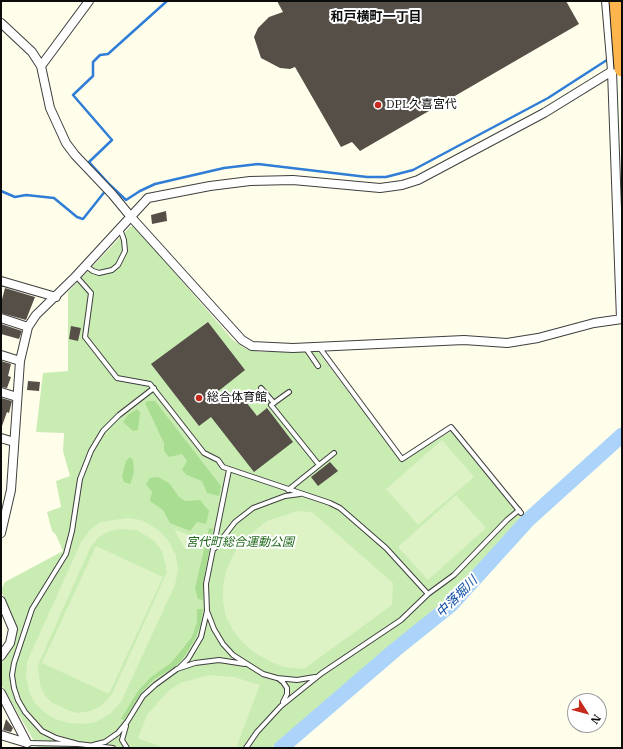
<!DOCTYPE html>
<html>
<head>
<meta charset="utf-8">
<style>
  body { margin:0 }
  #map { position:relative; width:623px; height:749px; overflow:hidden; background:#fffeeb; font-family:"IBM Plex Serif",serif }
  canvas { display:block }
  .frame { position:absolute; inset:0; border:2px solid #0c0c0c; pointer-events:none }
  .north { position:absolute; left:567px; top:693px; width:40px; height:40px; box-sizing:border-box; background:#fff; border:1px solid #9e9e9e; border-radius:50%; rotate:126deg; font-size:11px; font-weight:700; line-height:16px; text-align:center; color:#0c0c0c }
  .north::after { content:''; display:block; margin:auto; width:14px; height:18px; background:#c52a1c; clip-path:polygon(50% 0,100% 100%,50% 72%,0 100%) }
</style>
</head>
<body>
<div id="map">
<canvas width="623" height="749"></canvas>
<div class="frame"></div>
<div class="north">N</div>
</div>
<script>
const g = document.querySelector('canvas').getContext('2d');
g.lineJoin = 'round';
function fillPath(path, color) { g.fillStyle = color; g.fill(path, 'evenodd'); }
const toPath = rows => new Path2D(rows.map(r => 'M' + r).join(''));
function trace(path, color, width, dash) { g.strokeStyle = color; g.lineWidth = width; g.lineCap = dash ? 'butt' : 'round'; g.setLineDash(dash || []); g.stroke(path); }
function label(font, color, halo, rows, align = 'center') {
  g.font = font + ' "IBM Plex Serif","Noto Sans JP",serif'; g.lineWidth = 4; g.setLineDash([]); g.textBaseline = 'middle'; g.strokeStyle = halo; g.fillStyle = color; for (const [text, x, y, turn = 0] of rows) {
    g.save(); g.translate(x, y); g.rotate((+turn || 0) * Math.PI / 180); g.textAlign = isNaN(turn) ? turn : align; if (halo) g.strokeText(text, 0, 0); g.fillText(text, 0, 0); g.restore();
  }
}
fillPath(toPath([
  [131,226,135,227,233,340,246,349,261,352,317,350,401,462,451,431,521,518,459,588,271,748,38,748,1,684,1,662,13,645,17,629,1,590,5,582,63,551,56,535,52,531,47,512,61,507,56,481,70,476,63,451,64,433,36,432,43,373,68,371,68,292]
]), '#c9ecb3');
fillPath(toPath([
  [147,401,155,401,221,486,219,496,207,493,202,481,187,475,182,470,187,461,182,454,169,457,164,451,164,443,145,403],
  [137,409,140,412,138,430,133,431,123,422,128,415],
  [130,457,133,460,134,473,130,484,124,482,122,476,126,461],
  [158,477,169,483,179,497,185,501,200,500,209,511,206,524,197,522,190,531,170,523,163,510,150,501,152,492,146,484,150,478],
  [209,528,213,529,203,584,203,600,198,599,195,589],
  [197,609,203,609,201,624,195,639,184,657,176,666,153,680,141,693,124,720,121,719,138,691,151,677,171,663,192,637,197,622]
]), '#a9dd91');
fillPath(toPath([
  [442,440,474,477,418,525,386,489],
  [456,495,486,528,428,580,398,547],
  [297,511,312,512,393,583,392,605,304,669,284,667,269,661,255,653,243,643,233,630,226,617,223,602,223,586,226,571,233,555,242,541,267,521],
  [128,518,141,520,151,525,162,533,170,543,176,556,178,570,175,585,121,702,110,714,96,722,83,724,68,723,55,719,44,712,34,702,29,691,26,677,27,662,81,542,90,530,100,522],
  [118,529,137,530,154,541,162,551,167,572,112,694,101,706,90,711,78,713,70,711,51,702,44,694,40,685,38,665,90,548,98,538,107,532],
  [174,529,196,538,194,542,185,549],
  [96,546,163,577,109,694,42,663],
  [209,675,234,677,260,685,236,748,164,748,138,738,147,715,168,691,180,683]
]), '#ddf2c5');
trace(toPath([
  [110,185,89,162,112,140,73,95,93,76,93,62,100,55,108,54,167,1],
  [1,191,15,197,26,195,54,198,77,217,83,219,110,185,126,200,140,191,155,184,224,168,258,164,367,177,386,177,413,170,548,98,610,58]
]), '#2f7dd6', 2.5);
trace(toPath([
  [281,748,395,650,451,605,528,520,622,435]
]), '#acd3fa', 15);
fillPath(toPath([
  [277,1,566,1,579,24,360,151,352,142,341,147,295,67,290,69,280,68,261,58,254,37,258,28,269,17,283,12],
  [166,211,167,221,152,224,151,215],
  [5,288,35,297,26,320,1,313,1,303],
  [208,322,245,370,216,393,224,404,239,393,257,416,267,408,293,442,254,472,211,417,199,426,151,364],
  [1,324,22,331,19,339,1,334],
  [71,326,81,328,78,341,69,339],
  [1,361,11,364,8,376,11,377,7,388,1,387],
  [28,381,40,382,39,391,27,390],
  [1,398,12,401,9,413,7,412,2,426],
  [330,462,338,471,318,486,311,477],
  [6,719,13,728,11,732,3,730]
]), '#564f48');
const service = toPath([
  [86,266,93,271,99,273,112,270,118,265,125,251,124,240,120,229],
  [76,276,91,293,85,337,117,378,150,384,204,453,218,460,223,467,330,503,340,508,386,548,428,594],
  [305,347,318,366],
  [319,347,402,459,451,427,521,513],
  [261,388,274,403],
  [289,392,271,405,319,465],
  [229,470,206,584,207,611,214,629,223,644,233,655,263,674,277,678,297,680,315,677],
  [288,490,334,453],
  [215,548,235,522,253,508,285,496,300,494],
  [179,668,188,659,201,637,207,611],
  [279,679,283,682,287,688,287,694,283,702],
  [126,726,122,740,127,748],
  [27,743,78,744,113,748],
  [78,744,56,738,42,731,25,712,18,700,14,688,12,675,14,663,32,609,66,554,72,531,80,479,91,451,103,431,119,415,154,388],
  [93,745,105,742,118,733,127,722,143,696,155,685,177,669,195,663,219,660,245,664],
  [246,748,257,732,281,706,322,673,401,620,428,594,454,575,507,520,519,510]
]);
const minor = toPath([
  [606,1,612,71,621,319],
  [1,23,32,52,41,66,50,108,66,143,75,155,112,194,131,217,242,340,252,346,293,348,464,340,507,343,538,338,594,323,622,319],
  [41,66,89,1],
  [1,281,56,297],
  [1,318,28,327],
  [1,355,20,361],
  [1,392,17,397],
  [1,438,14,442],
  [1,533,11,490,20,361,28,327,36,315,76,276,148,198,210,186,250,181,293,180,380,188,402,185,418,180,544,113,622,65],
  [1,601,13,629,10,643,1,656],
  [1,693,27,743],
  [1,735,27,743]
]);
trace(service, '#3f3f3f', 6);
trace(minor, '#3f3f3f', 10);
trace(service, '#fff', 4);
trace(minor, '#fff', 8);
const motorwayBridge = toPath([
  [617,1,622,69]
]);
trace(motorwayBridge, '#1d1d1d', 17, []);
trace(motorwayBridge, '#feb54b', 15);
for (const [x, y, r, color] of [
  [378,105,4,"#c52a1c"],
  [199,398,4,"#c52a1c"]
]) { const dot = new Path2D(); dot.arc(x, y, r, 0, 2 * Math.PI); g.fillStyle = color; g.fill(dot); trace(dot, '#fff', 1.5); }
label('12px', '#0c0c0c', '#fff', [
  ["DPL久喜宮代",386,105],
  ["総合体育館",207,398]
], 'left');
label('italic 12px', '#1e6819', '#fff', [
  ["宮代町総合運動公園",240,543]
]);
label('bold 13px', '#0c0c0c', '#fff', [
  ["和戸横町一丁目",376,17]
]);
label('italic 13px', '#0e4fa5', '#fff', [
  ["中落堀川",457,597,-45]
]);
</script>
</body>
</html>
